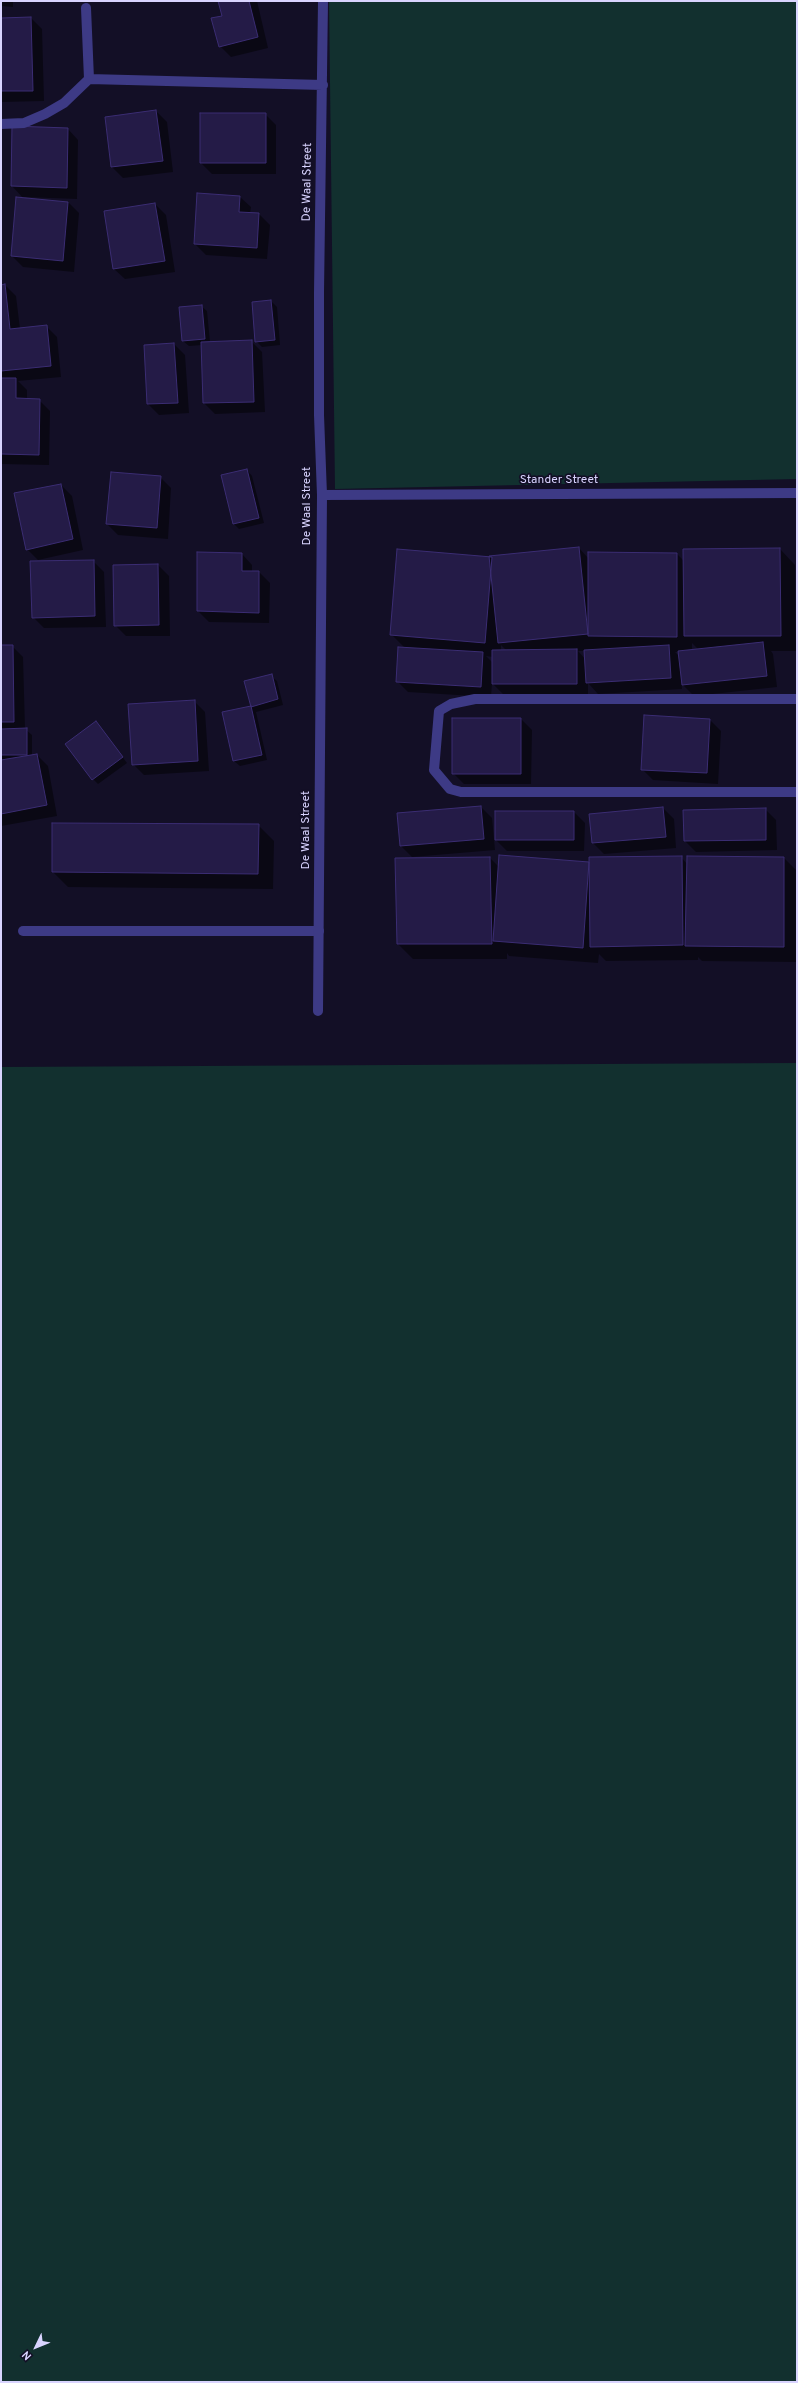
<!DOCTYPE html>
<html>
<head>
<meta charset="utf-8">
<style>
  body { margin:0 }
  #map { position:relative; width:798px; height:2383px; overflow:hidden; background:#130f26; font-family:Overpass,sans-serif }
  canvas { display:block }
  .frame { position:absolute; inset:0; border:2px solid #d9d4ff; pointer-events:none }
  .north { position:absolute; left:16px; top:2327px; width:40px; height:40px; -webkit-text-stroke:3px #130f26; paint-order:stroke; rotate:227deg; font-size:11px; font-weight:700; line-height:16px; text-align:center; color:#d9d4ff }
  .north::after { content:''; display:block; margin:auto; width:14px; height:18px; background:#d9d4ff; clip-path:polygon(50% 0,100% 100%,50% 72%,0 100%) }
</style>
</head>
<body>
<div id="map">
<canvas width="798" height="2383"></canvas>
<div class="frame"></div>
<div class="north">N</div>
</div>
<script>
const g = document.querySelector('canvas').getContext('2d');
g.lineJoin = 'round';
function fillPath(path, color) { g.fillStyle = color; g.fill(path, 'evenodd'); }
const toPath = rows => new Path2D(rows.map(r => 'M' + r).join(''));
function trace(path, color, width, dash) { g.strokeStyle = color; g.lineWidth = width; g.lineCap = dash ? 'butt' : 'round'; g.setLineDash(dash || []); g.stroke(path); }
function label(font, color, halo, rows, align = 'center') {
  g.font = font + ' Overpass,sans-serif'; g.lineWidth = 3.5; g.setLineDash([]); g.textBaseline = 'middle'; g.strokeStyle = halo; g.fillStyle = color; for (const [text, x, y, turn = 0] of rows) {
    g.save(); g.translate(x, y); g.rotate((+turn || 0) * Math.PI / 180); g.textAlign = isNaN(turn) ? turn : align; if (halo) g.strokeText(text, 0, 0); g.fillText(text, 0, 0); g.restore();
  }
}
fillPath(toPath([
  [329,1,797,1,797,479,335,489],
  [797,1063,797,2382,1,2382,1,1067]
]), '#12302f');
fillPath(toPath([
  [1,1,13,1,13,7,1,6],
  [219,1,257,1,268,48,231,57,220,46,223,16],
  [31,18,42,29,44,101,1,102,1,19],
  [156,111,167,122,173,172,123,178,112,167,106,118],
  [265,114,276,125,276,174,212,174,201,163],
  [13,127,68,129,78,140,77,199,25,197,24,199,68,202,79,213,74,272,23,267,12,256,24,199,12,186],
  [240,197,251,207,250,213,259,214,270,225,267,259,206,255,195,244],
  [155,204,166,215,175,272,125,279,114,269],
  [5,285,16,296,20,329,46,326,57,337,61,377,18,381,27,390,27,400,39,400,50,411,49,465,1,464,1,286],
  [271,301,277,307,280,345,262,347,256,341],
  [201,306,207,311,210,342,251,341,262,352,265,412,215,414,204,403,202,345,189,346,183,341,180,308],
  [174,344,185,355,189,413,159,415,148,404,145,346],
  [247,470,252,476,264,523,239,529,234,524],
  [160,477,171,488,168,539,118,535,107,524],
  [61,485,72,496,83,550,38,560,27,549],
  [579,548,589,559,677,554,684,561,780,549,795,565,796,651,771,651,773,654,777,687,694,696,683,685,683,678,681,678,682,689,598,694,588,683,588,694,504,695,492,683,491,697,408,692,397,681,405,648,391,634,489,558],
  [692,643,699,650,692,650],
  [501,645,507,651,501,651],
  [578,651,586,651,586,660],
  [675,652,679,652,680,657],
  [486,656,493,657,493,663],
  [198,553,242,554,252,565,252,572,259,572,270,583,269,623,209,622,198,611],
  [93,561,104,572,106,627,44,628,33,617],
  [158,565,169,576,170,636,126,636,115,625],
  [1,646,12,646,23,657,25,729,32,735,32,756,37,755,48,766,57,816,1,826,1,761,5,760,1,760],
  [271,676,277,681,283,705,256,712,267,760,240,766,234,761,223,713,252,706],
  [194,701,205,712,209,771,144,775,133,764],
  [521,719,532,730,531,784,464,784,453,773],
  [710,720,721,731,718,784,653,780,642,769],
  [96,722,127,763,98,784,93,779],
  [481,807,492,818,495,850,412,857,401,846],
  [663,808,674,819,676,848,604,854,593,843,590,815],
  [765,809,776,820,777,850,696,852,685,841],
  [574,812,585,823,584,851,507,851,496,840],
  [258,825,274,841,273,889,68,887,53,872],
  [500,856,590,863,681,857,687,864,688,857,784,858,797,871,797,962,702,961,698,957,698,960,606,961,599,954,598,963,509,956,507,953,507,959,413,959,398,944,490,858,499,867]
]), '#0007');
const building = toPath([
  [218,1,249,1,258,37,219,47,211,18,222,16,218,1],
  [31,17,33,91,1,91,1,18,31,17],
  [156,110,163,161,111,167,105,117,156,110],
  [200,113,266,113,266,163,200,163,200,113],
  [12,126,68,128,67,188,11,186,12,126],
  [197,193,240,196,239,212,259,213,257,248,194,244,197,193],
  [16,197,68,202,63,261,11,256,16,197],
  [155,203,165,261,113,269,104,211,155,203],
  [5,284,10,329,47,325,51,366,1,371,1,285,5,284],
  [271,300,275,340,255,342,252,302,271,300],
  [202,305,205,339,182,341,179,307,202,305],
  [252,340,254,402,203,403,201,342,252,340],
  [174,343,178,403,147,404,144,345,174,343],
  [1,378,16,378,16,398,40,399,39,455,1,454,1,378],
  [247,469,259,518,233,524,221,475,247,469],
  [111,472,161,476,157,528,106,524,111,472],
  [61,484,73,539,26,550,14,493,61,484],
  [579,547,588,634,498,643,489,556,579,547],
  [780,548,781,636,684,636,683,549,780,548],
  [397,549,492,557,485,643,390,635,397,549],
  [197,552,242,553,242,571,259,571,259,613,197,611,197,552],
  [588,552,677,553,677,637,588,636,588,552],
  [94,560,95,616,32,618,30,561,94,560],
  [158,564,159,625,114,626,113,565,158,564],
  [763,642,767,676,682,685,678,651,763,642],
  [1,645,13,645,14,722,1,722,1,645],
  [669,645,671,678,586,683,584,650,669,645],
  [398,647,483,652,481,687,396,682,398,647],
  [577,649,577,684,492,684,492,650,577,649],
  [272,674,278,699,251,707,244,681,272,674],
  [195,700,198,761,132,765,128,704,195,700],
  [251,706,262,755,233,761,222,712,251,706],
  [644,715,710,719,707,773,641,770,644,715],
  [452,718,521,718,521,774,452,774,452,718],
  [96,721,123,757,92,780,65,744,96,721],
  [27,728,27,755,1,755,1,729,27,728],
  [37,754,47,805,1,814,1,760,37,754],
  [481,806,484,839,400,846,397,813,481,806],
  [663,807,666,837,592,843,589,814,663,807],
  [766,808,766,840,684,841,683,810,766,808],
  [495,811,574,811,574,840,495,840,495,811],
  [52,823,259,824,258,874,52,872,52,823],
  [499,855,589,862,583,948,493,941,499,855],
  [682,856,683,945,590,947,589,857,682,856],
  [687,856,784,857,784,947,685,946,687,856],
  [490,857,492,944,397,944,395,858,490,857]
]);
fillPath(building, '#241b47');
trace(building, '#3b2d73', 1);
trace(toPath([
  [23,931,319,931]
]), '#3d3a85', 10);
trace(toPath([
  [86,8,89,79,323,85],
  [1,124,24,123,45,114,64,103,89,79],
  [322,495,797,493],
  [797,699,475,699,451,704,439,711,434,770,450,789,461,792,797,792],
  [318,1011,322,495,319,415,319,292,323,1]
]), '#3d3a85', 10);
label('12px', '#d9d4ff', '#130f26', [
  ["De Waal Street",308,182,-89],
  ["Stander Street",559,481],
  ["De Waal Street",308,506,-90],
  ["De Waal Street",307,830,-90]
]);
</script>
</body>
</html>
